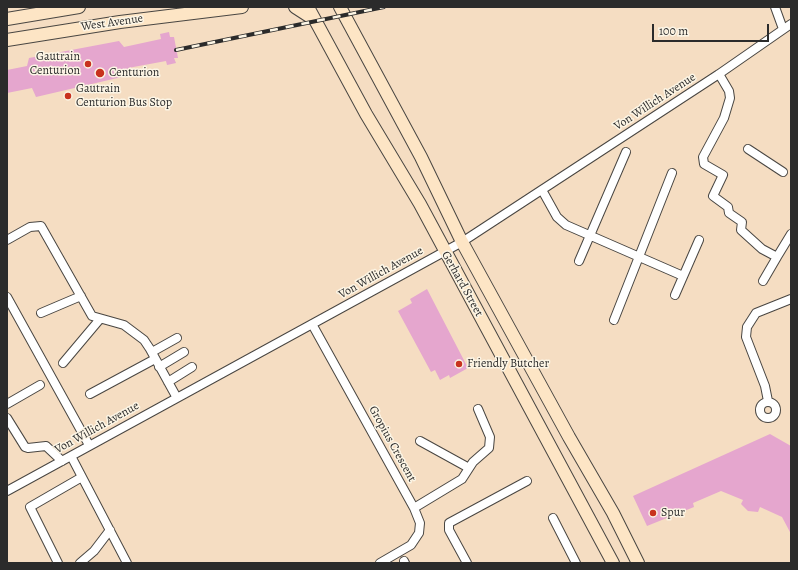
<!DOCTYPE html>
<html>
<head>
<meta charset="utf-8">
<style>
  body { margin:0 }
  #map { position:relative; width:798px; height:570px; overflow:hidden; background:#f5ddc2; font-family:Alegreya,serif }
  canvas { display:block }
  .frame { position:absolute; inset:0; border:8px solid #2b2b2b; pointer-events:none }
  .scale { position:absolute; left:652px; top:24px; width:117px; height:18px; box-sizing:border-box; border:2px solid #2b2b2b; border-top:0; padding-left:5px; font-size:12px; line-height:14px; white-space:nowrap; color:#2b2b2b; -webkit-text-stroke:3px #fcf5e5; paint-order:stroke }
</style>
</head>
<body>
<div id="map">
<canvas width="798" height="570"></canvas>
<div class="frame"></div>
<div class="scale">100 m</div>
</div>
<script>
const g = document.querySelector('canvas').getContext('2d');
g.lineJoin = 'round';
function fillPath(path, color) { g.fillStyle = color; g.fill(path, 'evenodd'); }
const toPath = rows => new Path2D(rows.map(r => 'M' + r).join(''));
function trace(path, color, width, dash) { g.strokeStyle = color; g.lineWidth = width; g.lineCap = dash ? 'butt' : 'round'; g.setLineDash(dash || []); g.stroke(path); }
function label(font, color, halo, rows, align = 'center') {
  g.font = font + ' Alegreya,serif'; g.lineWidth = 3; g.setLineDash([]); g.textBaseline = 'middle'; g.strokeStyle = halo; g.fillStyle = color; for (const [text, x, y, turn = 0] of rows) {
    g.save(); g.translate(x, y); g.rotate((+turn || 0) * Math.PI / 180); g.textAlign = isNaN(turn) ? turn : align; if (halo) g.strokeText(text, 0, 0); g.fillText(text, 0, 0); g.restore();
  }
}
fillPath(toPath([
  [169,32,170,37,174,37,178,58,174,58,176,63,167,65,166,61,128,68,126,76,36,97,32,88,7,93,7,70,27,66,29,58,119,41,124,47,161,39,160,34],
  [427,289,468,368,450,378,449,375,440,380,435,370,431,372,398,311,412,303,410,299],
  [770,434,791,446,791,534,782,517,760,507,758,512,748,511,741,504,743,500,721,491,693,503,694,507,647,526,633,496]
]), '#e5a6ce');
const street = toPath([
  [775,7,783,29],
  [719,74,729,91,730,98,724,118,703,157,704,164,723,175,713,196,728,207,729,213,742,222,741,230,762,249,777,257,791,234],
  [748,149,783,172],
  [542,190,557,217,566,225,683,276],
  [7,240,30,227,41,226,92,316,124,325,144,340,150,349,177,398],
  [579,261,626,152],
  [763,281,777,257],
  [675,295,699,240],
  [7,297,89,445],
  [41,313,81,296],
  [614,320,672,173],
  [312,324,414,508,420,523,419,533,411,545,380,563],
  [152,352,177,338],
  [63,363,100,319],
  [159,367,184,352],
  [168,382,192,367],
  [90,394,155,359],
  [768,401,765,386,746,337,747,327,756,313,791,299],
  '760 410a8 8 0 1 1 16 0a8 8 0 1 1-16 0Z',
  [7,404,40,385],
  [7,418,25,447,28,448,46,446,62,461],
  [420,441,469,468],
  [71,456,127,563],
  [7,491,462,242,719,74,791,24],
  [414,508,462,479,473,462,489,448,490,437,478,409],
  [553,518,576,563],
  [404,561,405,563],
  [58,563,30,507,82,477],
  [80,563,94,551,110,530],
  [467,563,449,530,449,523,527,481]
]);
const secondary = toPath([
  [295,7,312,18],
  [308,7,366,114,420,204,613,563],
  [340,7,421,157,462,242,569,437,613,513,638,563],
  [7,19,79,7],
  [7,40,120,22,242,7]
]);
trace(street, '#494642', 10);
trace(secondary, '#494642', 14);
trace(street, '#fff', 8);
trace(secondary, '#fde5c5', 12);
const rail = toPath([
  [176,50,384,7]
]);
trace(rail, '#2b2b2b', 4);
trace(rail, '#fcf5e5', 2.5, [8]);
for (const [x, y, r, color] of [
  [88,64,4,"#c8321e"],
  [100,73,5,"#c8321e"],
  [68,96,4,"#c8321e"],
  [459,364,4,"#c8321e"],
  [653,513,4,"#c8321e"]
]) { const dot = new Path2D(); dot.arc(x, y, r, 0, 2 * Math.PI); g.fillStyle = color; g.fill(dot); trace(dot, '#fcf5e5', 1.5); }
label('12px', '#2b2b2b', '#fcf5e5', [
  ["West Avenue",112,23,-8],
  ["Von Willich Avenue",655,102,-33],
  ["Von Willich Avenue",381,273,-29],
  ["Gerhard Street",462,284,61],
  ["Von Willich Avenue",97,428,-29],
  ["Gropius Crescent",392,444,61]
]);
label('12px', '#2b2b2b', '#fcf5e5', [
  ["Gautrain",80,57,"right"],
  ["Centurion",80,71,"right"],
  ["Centurion",109,73],
  ["Gautrain",76,89],
  ["Centurion Bus Stop",76,103],
  ["Friendly Butcher",467,364],
  ["Spur",661,513]
], 'left');
</script>
</body>
</html>
